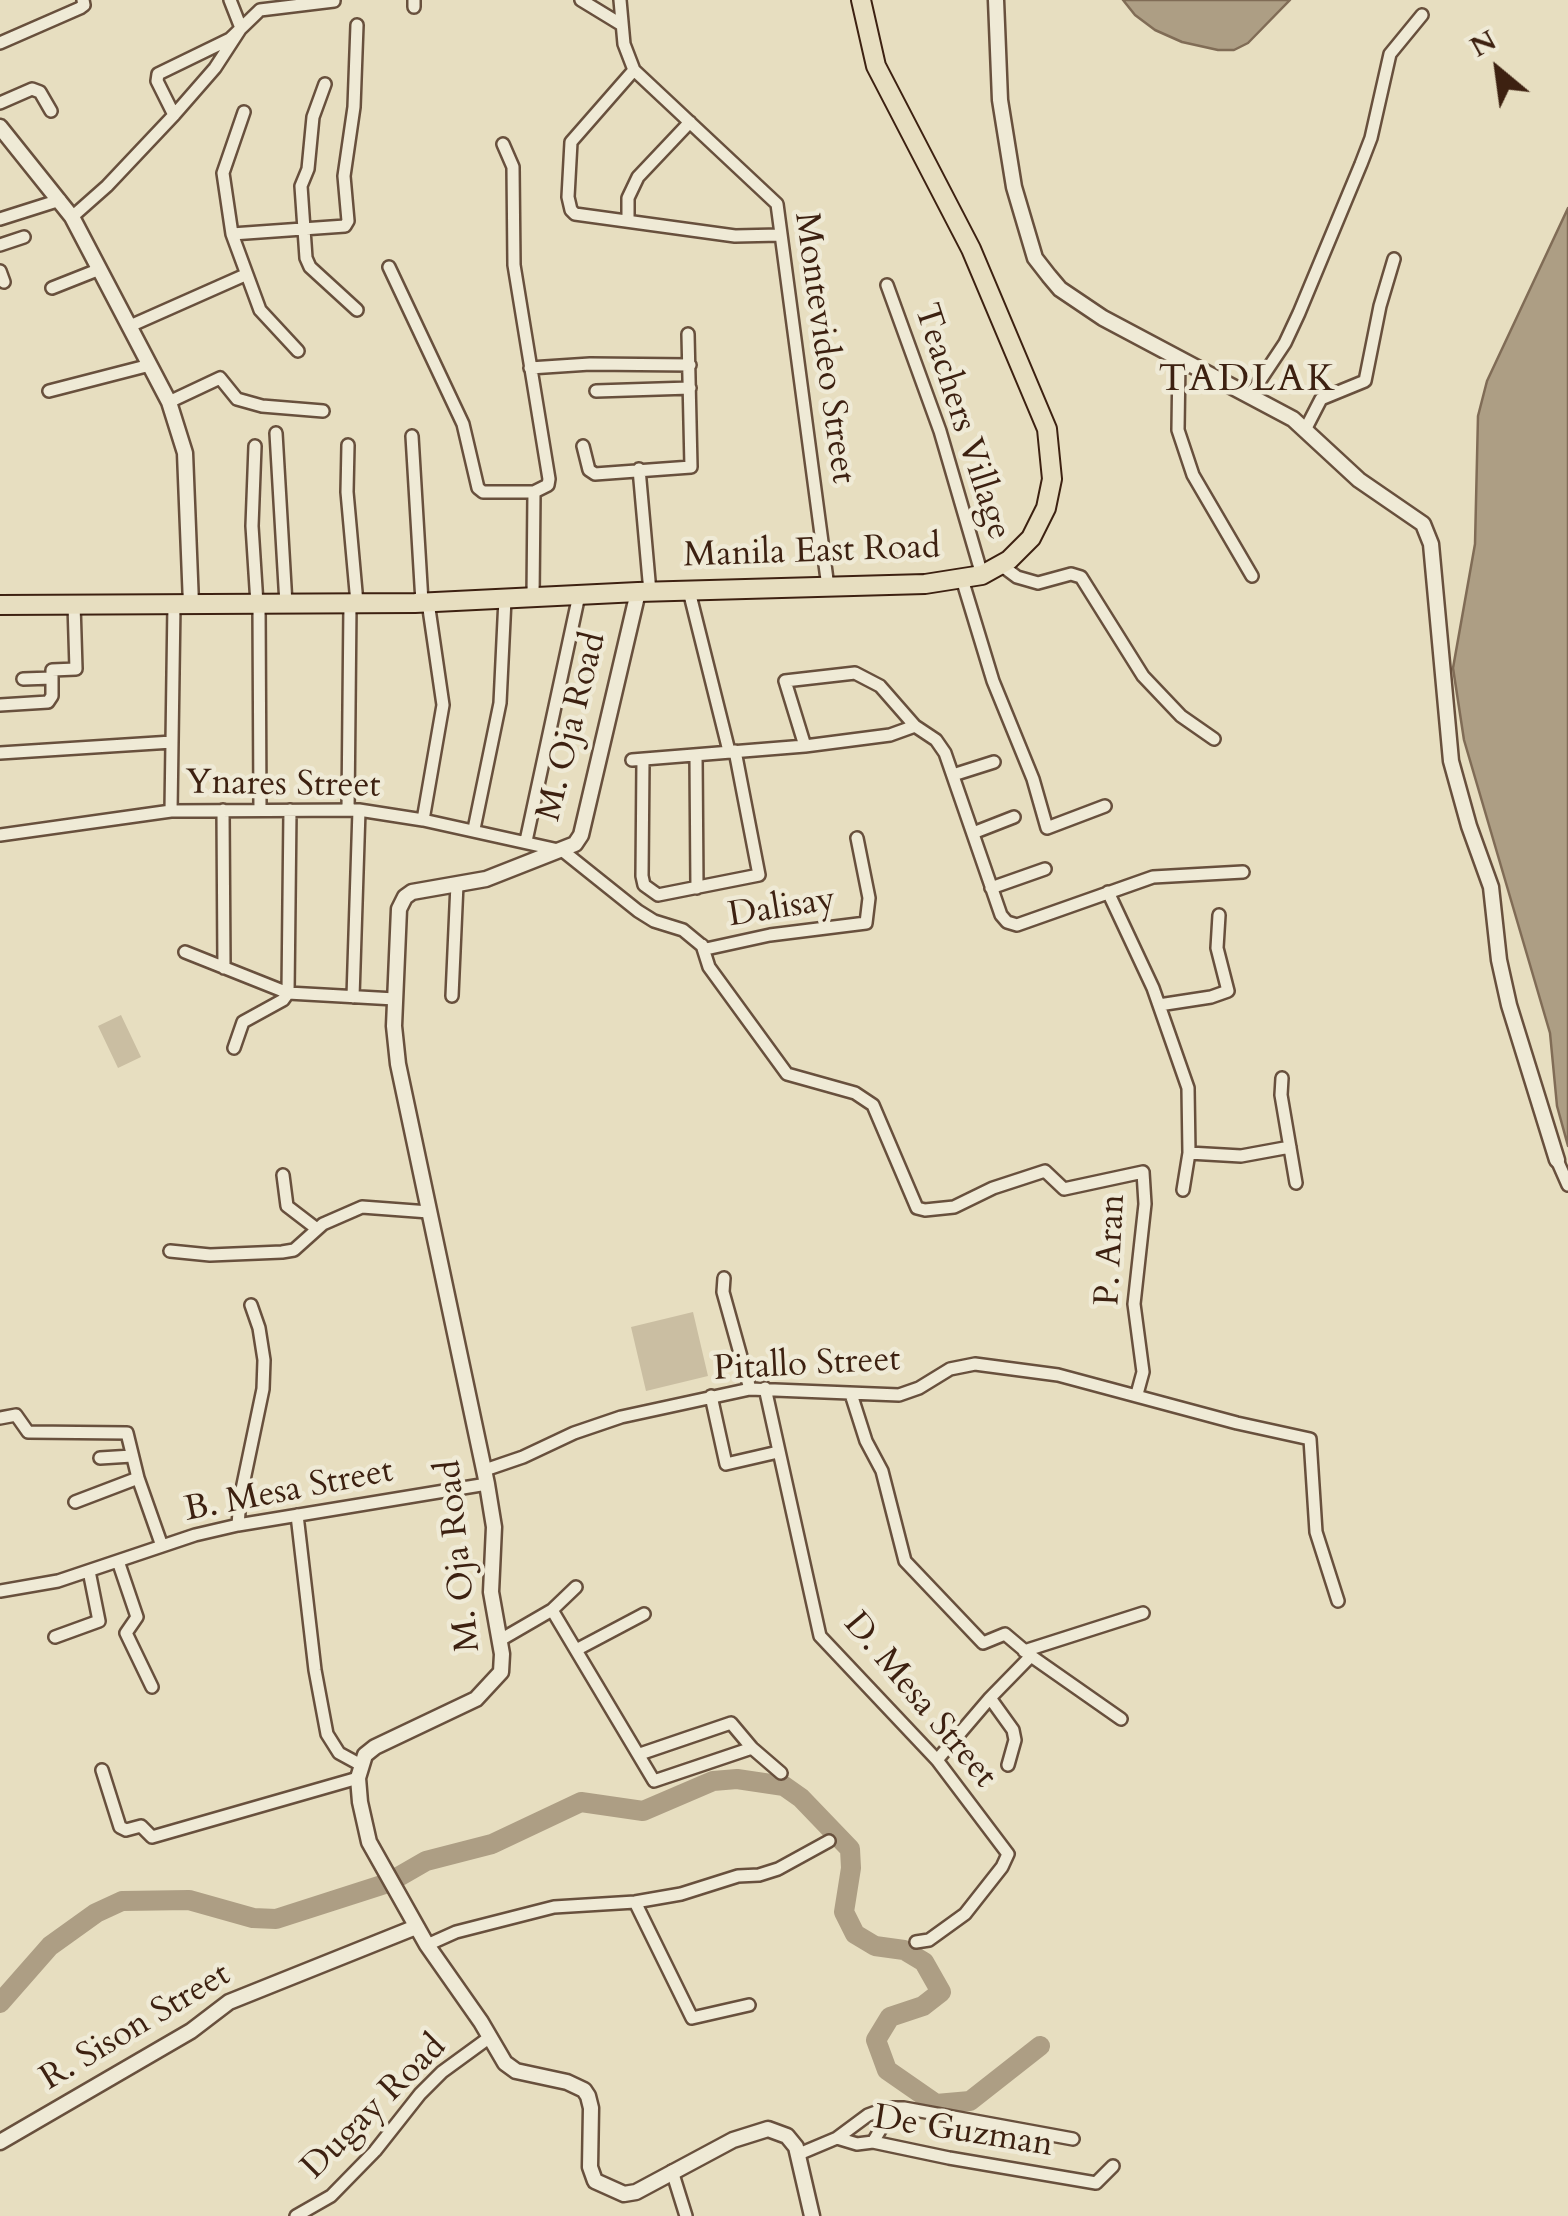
<!DOCTYPE html>
<html>
<head>
<meta charset="utf-8">
<style>
  body { margin:0 }
  #map { position:relative; width:1568px; height:2216px; overflow:hidden; background:#e7dec0; font-family:Cardo,serif }
  canvas { display:block }
  .north { position:absolute; left:1448px; top:20px; width:100px; height:100px; -webkit-text-stroke:8px #efead6; paint-order:stroke; rotate:331deg; font-size:28px; font-weight:700; line-height:40px; text-align:center; color:#3d2111 }
  .north::after { content:''; display:block; margin:auto; width:35px; height:45px; background:#3d2111; clip-path:polygon(50% 0,100% 100%,50% 72%,0 100%) }
</style>
</head>
<body>
<div id="map">
<canvas width="1568" height="2216"></canvas>
<div class="north">N</div>
</div>
<script>
const g = document.querySelector('canvas').getContext('2d');
g.lineJoin = 'round';
function fillPath(path, color) { g.fillStyle = color; g.fill(path, 'evenodd'); }
const toPath = rows => new Path2D(rows.map(r => 'M' + r).join(''));
function trace(path, color, width, dash) { g.strokeStyle = color; g.lineWidth = width; g.lineCap = dash ? 'butt' : 'round'; g.setLineDash(dash || []); g.stroke(path); }
function label(font, color, halo, rows, align = 'center') {
  g.font = font + ' Cardo,serif'; g.lineWidth = 9; g.setLineDash([]); g.textBaseline = 'middle'; g.strokeStyle = halo; g.fillStyle = color; for (const [text, x, y, turn = 0] of rows) {
    g.save(); g.translate(x, y); g.rotate((+turn || 0) * Math.PI / 180); g.textAlign = isNaN(turn) ? turn : align; if (halo) g.strokeText(text, 0, 0); g.fillText(text, 0, 0); g.restore();
  }
}
fillPath(toPath([
  [121,1015,141,1057,118,1068,98,1026],
  [693,1312,708,1376,646,1391,631,1327]
]), '#cabea2');
const water = toPath([
  [1123,0,1290,0,1248,43,1234,50,1218,50,1182,42,1155,30,1135,15,1123,0],
  [1568,208,1568,1146,1557,1106,1550,1033,1464,740,1453,668,1475,544,1478,416,1487,381,1568,208]
]);
fillPath(water, '#ad9e84');
trace(water, '#806c56', 2.5);
trace(toPath([
  [393,1880,426,1861,492,1844,581,1802,643,1811,713,1781,737,1779,784,1786,801,1798,850,1849,851,1868,844,1912,855,1934,875,1946,904,1950,924,1962,941,1992,923,2006,890,2017,876,2040,887,2070,936,2104,970,2101,1040,2046],
  [0,2003,50,1946,96,1913,122,1901,189,1900,253,1918,276,1919,388,1883]
]), '#ad9e84', 20);
const minor = toPath([
  [230,0,241,28],
  [414,0,414,7],
  [581,0,622,25],
  [620,0,624,44,634,70,777,204,828,587],
  [0,43,80,8,84,5,83,0],
  [634,70,571,142,568,197,571,210,575,214,735,236,780,235],
  [325,84,313,117,308,169,301,186,306,258,310,267,357,310],
  [0,103,32,89,40,92,51,111],
  [244,112,223,173,232,234,260,310,298,351],
  [174,115,157,81,158,74,230,39,260,10,334,1],
  [503,144,513,167,514,265,549,479,548,485,534,492,533,598],
  [72,217,107,186,174,115,215,68,241,28],
  [0,219,60,200],
  [628,221,628,198,638,177,690,122],
  [232,234,345,226,348,221,344,176,354,107,357,25],
  [0,245,24,237],
  [389,267,463,424,478,488,483,492,534,492],
  [0,271,4,282],
  [887,285,940,431,982,575],
  [52,288,100,269],
  [130,326,245,275],
  [1179,359,1178,430,1193,475,1252,576],
  [530,368,590,364,690,365],
  [49,391,150,365],
  [596,391,690,388],
  [1251,394,1285,343,1299,313,1361,164,1371,138,1390,54,1422,15],
  [169,402,220,378,237,399,262,406,323,411],
  [1305,430,1321,399,1365,381,1380,306,1394,259],
  [276,433,286,604],
  [412,436,422,602],
  [348,445,347,492,357,603],
  [255,446,252,526,257,604],
  [583,446,589,470,595,474,691,467,688,334],
  [639,469,650,592],
  [1001,565,1017,577,1038,583,1071,574,1081,577,1143,676,1181,716,1214,739],
  [962,579,993,681,1033,779,1047,828,1105,806],
  [689,591,729,751],
  [259,604,260,810],
  [23,679,52,678],
  [0,705,48,702,52,696,52,670,76,669,74,604],
  [805,746,785,681,855,673,880,686,915,726,936,740,945,753,1001,915,1007,922,1017,925,1153,877,1243,872],
  [0,753,172,742],
  [696,755,697,888],
  [632,760,805,746,890,735,915,726],
  [643,760,642,876,644,885,658,895,759,875,735,751],
  [953,775,994,762],
  [223,810,224,968],
  [348,810,350,604],
  [171,811,174,604],
  [423,820,443,705,428,602],
  [474,829,500,703,505,599],
  [973,833,1014,817],
  [0,835,171,811,359,810,423,820,563,851,638,911,654,921,683,930,706,949,770,935,866,923,869,898,857,838],
  [526,841,579,595],
  [991,888,1045,869],
  [1108,892,1153,988,1188,1088,1189,1153,1183,1190],
  [702,945,709,967,787,1074,855,1093,873,1105,917,1208,925,1210,954,1207,993,1188,1045,1171,1064,1189,1143,1172,1145,1204,1134,1304,1143,1372,1137,1394],
  [185,952,288,993,395,999],
  [452,996,457,884],
  [353,997,359,810],
  [1159,1005,1211,997,1228,991,1217,948,1219,915],
  [234,1048,243,1022,283,1000,288,993,290,810],
  [1282,1078,1281,1095,1296,1183],
  [1189,1153,1241,1156,1290,1147],
  [1557,1160,1568,1185],
  [283,1175,287,1206,317,1229],
  [170,1251,210,1255,282,1252,294,1250,323,1224,362,1207,429,1212],
  [724,1278,723,1292,750,1389],
  [765,1388,820,1636,937,1760,1008,1854,1002,1867,965,1914,929,1940,916,1942],
  [851,1394,866,1441,882,1471,905,1561,983,1643,1005,1634,1031,1656,990,1698,1013,1730,1015,1740,1008,1765],
  [711,1396,726,1464,778,1452],
  [0,1418,16,1415,28,1432,127,1433,138,1478,162,1546],
  [100,1458,132,1456],
  [485,1470,523,1457,574,1433,621,1417,750,1389,899,1395,919,1388,950,1369,975,1364,1058,1375,1237,1423,1310,1439,1316,1532,1338,1601],
  [75,1502,138,1478],
  [297,1515,315,1670,327,1734,339,1753,361,1765],
  [238,1525,240,1499,263,1389,264,1360,259,1328,251,1305],
  [118,1561,137,1617,126,1633,152,1687],
  [0,1591,58,1581,195,1535,238,1525,487,1484],
  [552,1610,654,1781,752,1748],
  [55,1637,99,1621,89,1571],
  [502,1639,552,1610,576,1587],
  [576,1650,644,1614],
  [1024,1651,1143,1613],
  [1031,1656,1121,1719],
  [640,1754,731,1723,752,1748,781,1773],
  [937,1760,990,1698],
  [102,1770,120,1827,126,1830,141,1826,152,1837,358,1778],
  [635,1902,692,2018,749,2005],
  [427,1945,456,1932,554,1907,635,1902,681,1894,738,1876,759,1875,778,1869,829,1841],
  [837,2138,868,2115,887,2108,904,2108,1073,2139],
  [873,2142,889,2115,887,2108],
  [799,2154,837,2138,857,2144,873,2142,949,2158,1096,2183,1113,2166],
  [672,2171,686,2216],
  [296,2216,331,2196,375,2151,420,2094,442,2072,490,2037]
]);
const tertiary = toPath([
  [996,0,1000,100,1014,187,1035,258,1049,276,1060,289,1103,318,1293,419,1359,480,1423,524,1431,544,1451,761,1469,826,1491,887,1499,960,1509,1005,1557,1160],
  [0,127,72,217,169,402,185,453,191,604],
  [638,592,581,835,575,844,486,879,412,892,405,897,399,909,394,1026,398,1064,487,1484,494,1527,491,1592,502,1654,501,1672,476,1699,375,1747,365,1755,358,1778,360,1802,369,1842,427,1945,481,2022,505,2063,516,2071,567,2082,584,2090,588,2096,591,2108,590,2167,595,2181,624,2194,636,2192,733,2140,768,2129,787,2136,796,2147,812,2216],
  [0,2142,191,2031,229,2002,416,1927]
]);
const primary = toPath([
  [0,605,415,603,638,592,925,584,982,575,1009,560,1031,538,1046,508,1052,479,1047,429,971,249,876,66,861,0]
]);
trace(minor, '#68503d', 16);
trace(tertiary, '#68503d', 19);
trace(primary, '#3d2111', 22);
trace(minor, '#efead6', 11);
trace(tertiary, '#efead6', 14);
trace(primary, '#e7dec0', 18);
label('35px', '#3d2111', '#efead6', [
  ["Montevideo Street",823,348,82],
  ["Teachers Village",961,422,72],
  ["Manila East Road",812,553,-2],
  ["M. Oja Road",573,727,-76],
  ["Ynares Street",283,786,1],
  ["Dalisay",782,909,-9],
  ["P. Aran",1112,1250,-87],
  ["Pitallo Street",807,1366,-3],
  ["B. Mesa Street",289,1492,-11],
  ["M. Oja Road",460,1556,-96],
  ["D. Mesa Street",919,1701,50],
  ["R. Sison Street",136,2028,-31],
  ["Dugay Road",375,2108,-45],
  ["De Guzman",963,2133,9]
]);
g.letterSpacing = '2.5px';
label('38px', '#3d2111', '#efead6', [
  ["TADLAK",1248,381]
]);
g.letterSpacing = '0px';
</script>
</body>
</html>
